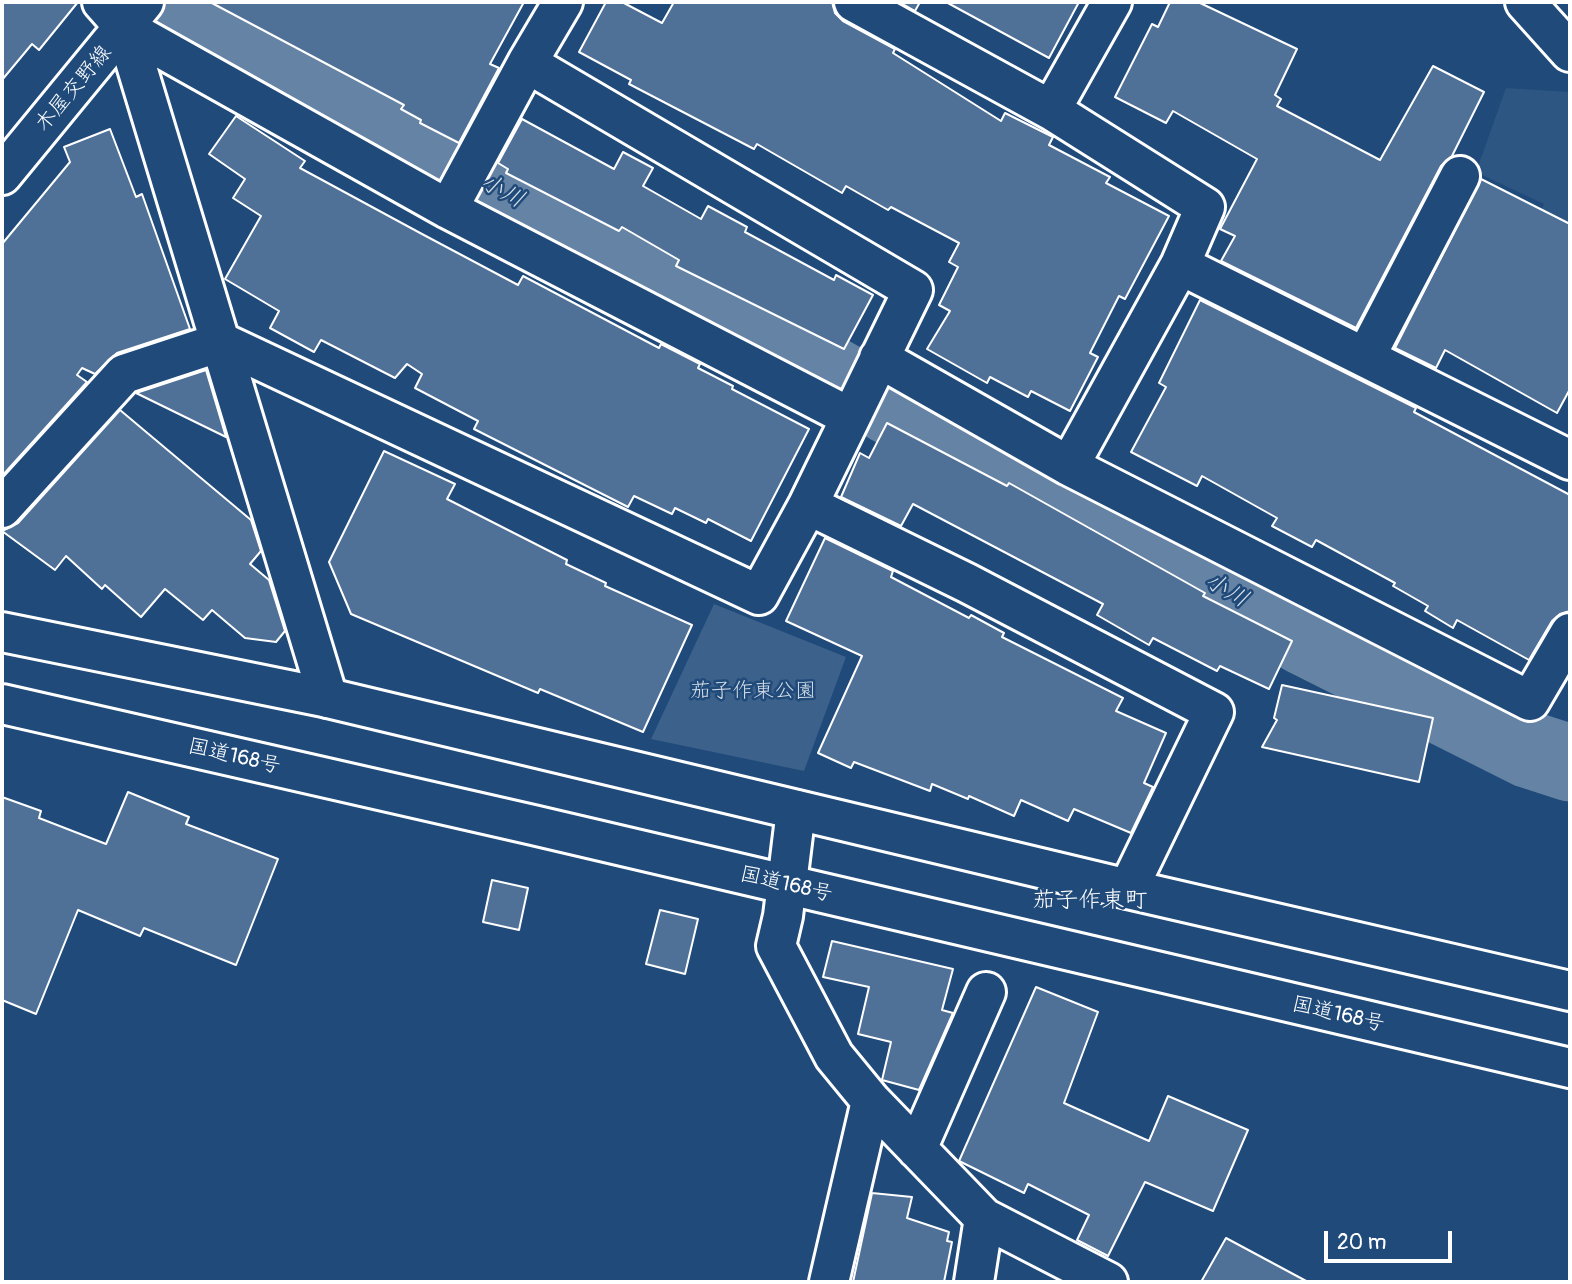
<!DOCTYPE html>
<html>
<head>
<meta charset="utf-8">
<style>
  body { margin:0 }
  #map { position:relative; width:1572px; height:1284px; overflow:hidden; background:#1f4a7a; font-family:Pangolin,sans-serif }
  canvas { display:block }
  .frame { position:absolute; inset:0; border:4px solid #fff; pointer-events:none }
  .scale { position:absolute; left:1324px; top:1231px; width:128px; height:32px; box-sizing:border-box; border:4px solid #fff; border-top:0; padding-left:9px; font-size:21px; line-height:24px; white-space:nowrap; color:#fff; -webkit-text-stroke:5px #1f4a7a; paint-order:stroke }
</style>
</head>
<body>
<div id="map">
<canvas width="1572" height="1284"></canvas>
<div class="frame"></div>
<div class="scale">20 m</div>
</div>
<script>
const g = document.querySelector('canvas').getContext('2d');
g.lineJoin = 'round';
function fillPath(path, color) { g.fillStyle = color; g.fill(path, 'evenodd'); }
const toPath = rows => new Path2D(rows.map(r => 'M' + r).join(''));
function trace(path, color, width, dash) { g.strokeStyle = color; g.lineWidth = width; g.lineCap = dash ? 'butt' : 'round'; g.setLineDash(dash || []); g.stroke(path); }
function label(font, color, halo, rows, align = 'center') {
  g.font = font + ' Pangolin,"Klee One",sans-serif'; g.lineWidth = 5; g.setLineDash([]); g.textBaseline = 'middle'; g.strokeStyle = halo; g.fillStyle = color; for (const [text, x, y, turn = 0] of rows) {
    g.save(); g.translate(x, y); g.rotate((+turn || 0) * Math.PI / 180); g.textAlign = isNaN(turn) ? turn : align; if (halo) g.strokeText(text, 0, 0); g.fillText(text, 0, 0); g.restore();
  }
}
fillPath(toPath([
  [1506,88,1568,92,1570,95,1570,334,1499,296,1544,204,1476,172]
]), '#2e5683');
fillPath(toPath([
  [714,604,846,657,804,771,651,739]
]), '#3c618b');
trace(toPath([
  [164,2,183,21,562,224,842,381],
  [888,405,1007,466,1305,637,1530,750,1570,763]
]), '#6583a4', 77);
const building = toPath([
  [2,2,78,2,39,50,32,44,2,80,2,2],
  [210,2,524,2,490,64,499,68,459,143,420,123,421,120,401,109,404,105,210,2],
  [606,2,622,2,662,23,674,2,832,2,835,13,843,21,895,49,893,53,1001,121,1005,113,1053,137,1049,145,1110,177,1106,183,1169,216,1125,299,1119,296,1090,353,1098,357,1070,411,1031,391,1028,397,990,377,987,383,927,349,950,311,939,305,958,267,949,262,959,243,891,207,888,210,846,186,842,193,757,144,754,149,629,84,631,80,579,52,606,2],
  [899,2,920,2,915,11,899,2],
  [946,2,1079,2,1049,58,946,2],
  [1170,2,1198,2,1297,49,1275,95,1281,99,1277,106,1380,160,1433,66,1484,92,1452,156,1441,166,1356,328,1221,261,1235,236,1220,229,1257,159,1173,111,1166,123,1115,97,1152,24,1158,27,1170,2],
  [236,116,305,161,300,168,422,234,518,285,523,276,659,348,661,344,700,364,698,368,733,386,732,389,809,429,751,541,708,519,706,523,675,508,672,514,634,496,628,507,474,429,478,421,415,388,422,374,407,364,395,378,321,340,314,352,270,328,279,311,225,279,261,216,233,198,245,179,209,154,236,116],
  [522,119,614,169,623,152,653,168,643,186,701,219,708,206,747,227,745,232,834,280,836,275,873,295,844,349,676,266,679,260,622,227,619,231,506,173,508,169,498,163,522,119],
  [110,129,136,197,142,194,190,329,117,353,95,374,82,368,77,375,87,382,2,476,2,244,70,162,64,147,110,129],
  [1481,179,1570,224,1570,389,1557,413,1445,350,1436,368,1395,348,1481,179],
  [1200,300,1416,408,1414,412,1570,495,1570,611,1560,614,1552,621,1529,660,1457,620,1453,628,1425,611,1428,606,1393,586,1395,583,1316,540,1312,547,1272,526,1277,518,1202,476,1197,486,1131,452,1166,387,1159,383,1200,300],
  [206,370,226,437,136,393,206,370],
  [120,410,251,520,261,551,250,564,269,580,285,631,276,642,245,638,212,610,203,620,165,589,141,617,105,585,102,589,66,556,55,570,2,531,18,523,120,410],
  [887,423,1007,486,1009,483,1205,593,1203,596,1292,641,1269,689,1220,666,1217,671,1153,638,1149,645,1097,615,1103,604,913,504,901,526,841,497,860,453,869,458,887,423],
  [384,451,455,484,447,499,567,560,566,564,606,583,605,586,692,625,643,732,540,689,538,693,351,614,329,562,384,451],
  [825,538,893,571,891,577,969,618,971,615,1004,633,1002,637,1123,698,1116,711,1166,733,1144,783,1153,787,1131,833,1074,809,1068,821,1021,800,1014,816,969,796,968,799,932,784,930,791,854,762,851,768,818,753,862,656,786,621,825,538],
  [1282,685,1433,718,1419,782,1262,747,1277,720,1274,718,1282,685],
  [128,792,189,817,186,824,278,859,236,965,144,928,140,936,78,910,36,1014,2,1000,2,797,41,811,39,818,106,844,128,792],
  [492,880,528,888,519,930,483,922,492,880],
  [660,910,698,919,685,974,646,964,660,910],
  [832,941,953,969,942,1010,953,1013,919,1090,882,1080,891,1042,858,1034,869,987,823,977,832,941],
  [1036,987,1098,1012,1064,1103,1149,1141,1168,1096,1248,1130,1213,1211,1145,1182,1108,1256,1077,1240,1089,1215,1028,1184,1024,1193,959,1161,1036,987],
  [872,1193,912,1197,907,1218,949,1232,947,1241,952,1242,944,1282,853,1282,872,1193],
  [1226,1238,1308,1282,1201,1282,1226,1238]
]);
fillPath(building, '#507197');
trace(building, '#fff', 2);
const minor = toPath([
  [102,2,125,28,448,209,850,417],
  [854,2,1051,110,1205,207,1180,265,1570,460],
  [125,28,328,698],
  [1051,110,1112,2],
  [448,209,527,63],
  [1366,356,1460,176],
  [879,358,1069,466,1530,701,1570,633],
  [1069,466,1180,265],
  [808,505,967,583,1214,712,1128,889],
  [2,508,124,374,221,342,759,595,808,505,913,290,527,63,563,2],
  [796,810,783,916,776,946,834,1056,871,1101,984,1218,1108,1282],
  [917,1149,986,992],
  [829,1282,871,1101],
  [974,1282,984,1218]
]);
const major = toPath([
  [1525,2,1570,52],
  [2,175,144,2]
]);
const highway = toPath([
  [2,632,328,698,1128,889,1570,991],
  [2,704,533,825,1570,1068]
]);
trace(minor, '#fff', 44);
trace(major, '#fff', 44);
trace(highway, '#fff', 44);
trace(minor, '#1f4a7a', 38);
trace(major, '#1f4a7a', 38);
trace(highway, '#1f4a7a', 38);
label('21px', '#fff', '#1f4a7a', [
  ["木屋交野線",74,89,-50],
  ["国道168号",234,757,13],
  ["国道168号",786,885,13],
  ["国道168号",1338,1015,13]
]);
label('21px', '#d8dfe8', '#1f4a7a', [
  ["茄子作東公園",753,692]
]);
label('italic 23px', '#d8e0e8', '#1f4a7a', [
  ["小川",502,192,28],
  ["小川",1226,591,30]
]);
label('23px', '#fff', '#1f4a7a', [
  ["茄子作東町",1090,901]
]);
</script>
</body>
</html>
